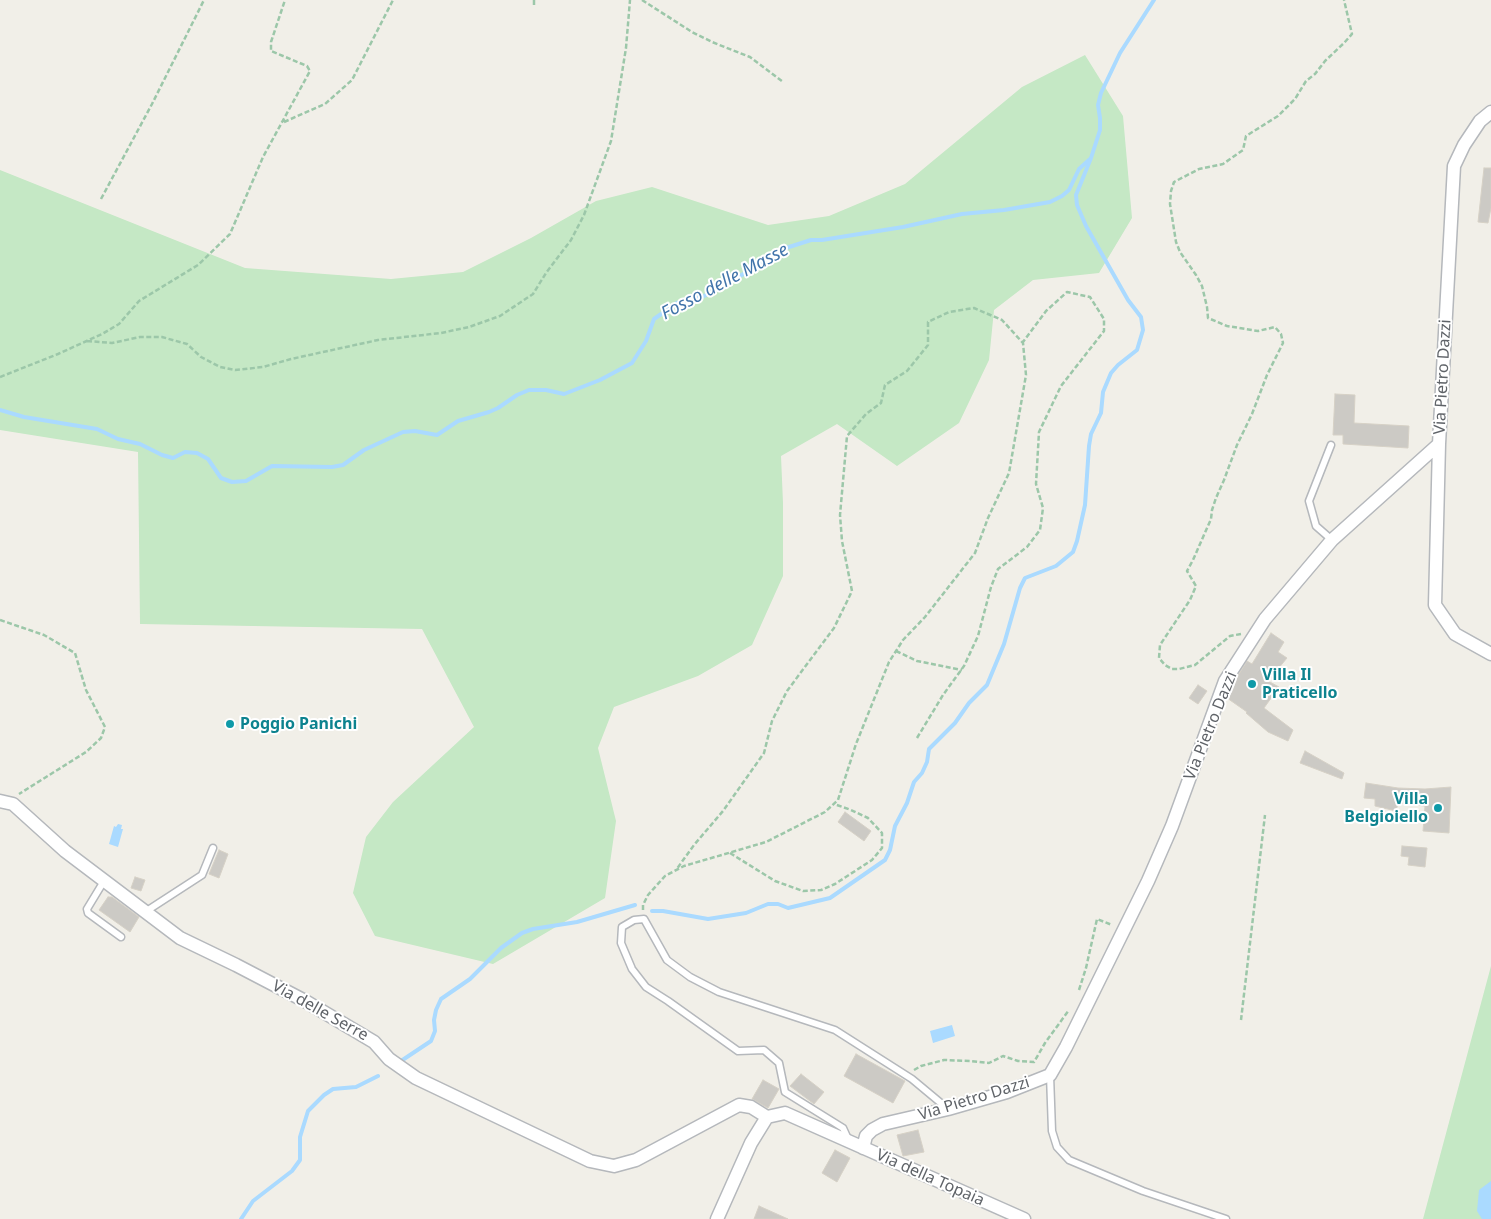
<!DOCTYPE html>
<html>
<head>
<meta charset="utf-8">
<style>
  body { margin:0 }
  canvas { display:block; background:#f1efe8 }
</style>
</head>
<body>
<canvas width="1491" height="1219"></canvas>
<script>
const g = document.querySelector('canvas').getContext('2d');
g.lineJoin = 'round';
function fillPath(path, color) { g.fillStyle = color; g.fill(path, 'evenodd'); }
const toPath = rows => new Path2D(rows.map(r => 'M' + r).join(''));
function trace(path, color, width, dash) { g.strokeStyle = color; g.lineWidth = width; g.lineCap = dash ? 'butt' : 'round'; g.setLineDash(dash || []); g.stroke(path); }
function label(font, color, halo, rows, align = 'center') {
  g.font = font + ' "Noto Sans",sans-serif'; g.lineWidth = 4; g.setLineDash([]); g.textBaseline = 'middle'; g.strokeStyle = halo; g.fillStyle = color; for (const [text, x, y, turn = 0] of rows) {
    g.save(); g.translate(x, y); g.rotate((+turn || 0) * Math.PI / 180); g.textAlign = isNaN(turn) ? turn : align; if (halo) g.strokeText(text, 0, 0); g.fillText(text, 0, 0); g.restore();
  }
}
fillPath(toPath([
  [1085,55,1123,116,1132,218,1099,273,1033,280,994,310,989,360,959,423,897,466,837,424,781,456,783,503,783,576,752,645,698,676,614,707,598,748,616,821,605,898,493,964,375,936,353,893,366,837,393,802,474,727,422,629,140,624,138,452,0,430,0,170,245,268,391,279,463,272,531,238,596,201,652,187,768,225,829,216,905,184,1022,87],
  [1491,966,1491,1219,1423,1219]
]), '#c5e8c5');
fillPath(toPath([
  [118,824,122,825,121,829,123,829,118,847,109,844,114,826,116,827],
  [952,1025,955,1036,933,1043,930,1031],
  [1491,1181,1491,1219,1482,1219,1477,1211,1479,1190]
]), '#aadaff');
trace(toPath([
  [0,410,24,417,97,429,118,439,140,444,162,455,173,458,185,452,197,453,208,459,221,478,232,482,246,481,272,466,332,467,343,465,364,450,403,432,415,431,437,435,458,421,489,412,498,408,517,395,529,390,546,390,564,394,600,380,632,363,646,341,654,319,677,303,704,296,722,287,786,248,811,240,822,240,903,227,962,214,1004,210,1050,202,1062,196,1069,190,1079,169,1090,159],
  [652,911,663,911,708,919,746,913,768,904,778,904,788,908,830,898,885,860,890,850,895,826,907,803,914,782,922,773,927,762,929,749,955,723,969,703,987,685,1004,644,1020,588,1025,578,1056,566,1073,552,1077,541,1085,505,1089,446,1091,434,1101,413,1103,392,1111,373,1118,365,1137,350,1143,330,1141,317,1128,300,1086,226,1077,205,1076,195,1091,158,1100,130,1100,118,1098,105,1101,93,1120,53,1154,0],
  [401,1061,431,1041,435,1031,434,1020,436,1010,441,999,470,979,501,948,522,933,533,929,577,922,635,905],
  [241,1219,253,1201,292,1171,300,1160,300,1137,308,1111,324,1095,333,1089,356,1087,378,1076]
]), '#aadaff', 4);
const building = toPath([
  [1484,168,1491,168,1491,208,1488,223,1478,222,1484,168],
  [1335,394,1355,395,1354,423,1409,426,1408,448,1343,444,1343,435,1333,435,1335,394],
  [1271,633,1284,642,1278,652,1287,658,1268,681,1279,687,1264,708,1293,730,1288,741,1268,732,1246,713,1247,712,1227,698,1232,685,1247,661,1252,664,1271,633],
  [1198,685,1207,691,1198,704,1189,698,1198,685],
  [1305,751,1344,773,1342,779,1300,763,1305,751],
  [1366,783,1398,788,1425,789,1451,787,1449,833,1423,831,1425,806,1398,803,1396,811,1375,806,1375,799,1364,798,1366,783],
  [845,812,871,831,864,841,838,822,845,812],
  [1402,846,1427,848,1425,867,1408,865,1409,857,1401,856,1402,846],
  [219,850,228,854,219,878,209,874,219,850],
  [135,877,145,880,141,891,131,888,135,877],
  [108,897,112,897,139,917,130,932,99,910,108,897],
  [856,1054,905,1081,893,1103,844,1076,856,1054],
  [801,1074,824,1092,814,1104,790,1086,801,1074],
  [763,1080,779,1089,768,1108,752,1099,763,1080],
  [918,1130,924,1152,903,1156,897,1135,918,1130],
  [835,1150,850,1158,837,1182,822,1173,835,1150],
  [759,1206,788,1219,754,1219,759,1206]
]);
fillPath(building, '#cccac5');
trace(building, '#d6d1c6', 1);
const service = toPath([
  [1331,445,1309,501,1316,526,1332,540],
  [104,881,87,909,88,913,121,937],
  [145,912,202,875,213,848],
  [1050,1075,1052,1131,1057,1147,1069,1160,1143,1191,1226,1219],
  [848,1139,843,1128,785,1092,779,1063,764,1050,738,1051,668,1001,646,987,632,969,621,943,622,927,634,920,644,919,667,960,690,977,719,992,835,1030,912,1079,948,1109]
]);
const minor = toPath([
  [1491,112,1480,121,1464,145,1454,166,1439,444,1435,605,1455,634,1491,654],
  [0,801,13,804,65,851,180,938,236,965,305,1001,374,1042,389,1059,416,1078,590,1161,614,1166,636,1160,739,1105,751,1107,767,1117],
  [863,1148,866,1136,872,1130,883,1124,948,1109,1007,1092,1050,1075,1066,1047,1148,881,1172,826,1225,681,1265,619,1332,540,1439,444],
  [717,1219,751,1143,767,1117,785,1113,1024,1219]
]);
trace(service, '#b5b8bc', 9);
trace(minor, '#b5b8bc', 15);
trace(toPath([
  [534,0,534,6],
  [642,0,692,32,712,42,750,57,783,82],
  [284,122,325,104,352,80,393,0],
  [101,199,152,104,204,0],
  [87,341,112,343,140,337,162,337,187,344,201,357,220,367,235,370,263,367,291,359,378,340,441,333,469,327,500,316,533,294,546,273,571,240,584,215,611,141,626,48,630,0],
  [0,377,58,354,102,334,119,324,139,301,198,265,230,234,263,157,310,71,307,66,271,51,271,42,285,0],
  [0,620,44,635,75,653,86,690,105,727,101,738,86,752,19,794],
  [1241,634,1230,636,1195,665,1179,669,1172,669,1165,665,1159,658,1160,645,1190,600,1196,586,1187,571,1193,560,1211,519,1212,510,1216,498,1224,480,1237,445,1252,414,1267,375,1283,343,1281,334,1275,327,1258,331,1227,326,1208,318,1207,307,1202,286,1196,275,1180,252,1176,242,1170,204,1171,191,1174,182,1199,169,1223,164,1243,150,1246,136,1278,116,1295,99,1306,81,1315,74,1325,61,1344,43,1352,34,1344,0],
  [896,651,917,661,962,670],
  [917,738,943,695,964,666,978,636,991,587,998,569,1027,547,1040,530,1043,508,1036,484,1039,432,1061,386,1104,331,1104,319,1090,297,1067,292,1046,311,1023,342],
  [730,853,775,881,803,891,821,890,835,884,872,860,882,848,882,833,868,818,851,810,834,804],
  [643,910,643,905,648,895,665,876,684,866,766,842,825,812,838,800,856,744,889,662,903,640,925,617,975,553,988,518,1009,473,1026,375,1023,343,1002,320,974,308,949,312,928,322,928,345,907,371,885,385,881,403,866,414,847,436,840,515,842,541,852,591,834,628,787,691,772,721,764,753,723,811,694,845,676,870],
  [1079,990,1086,968,1097,919,1112,925],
  [1241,1020,1265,815],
  [914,1070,921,1066,944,1060,970,1061,989,1063,1003,1056,1018,1061,1034,1062,1045,1043,1069,1010]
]), '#9cc7a9', 2.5, [5, 2.5]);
trace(service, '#fff', 6);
trace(minor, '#fff', 12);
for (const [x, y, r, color] of [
  [1252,684,5,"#0f9aa8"],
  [230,724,5,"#0f9aa8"],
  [1438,808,5,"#0f9aa8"]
]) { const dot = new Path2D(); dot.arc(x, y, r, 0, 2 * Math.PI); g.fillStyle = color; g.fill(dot); trace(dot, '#fff', 2); }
label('16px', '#5f6368', '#fff', [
  ["Via Pietro Dazzi",1443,377,-87],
  ["Via Pietro Dazzi",1211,726,-68],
  ["Via delle Serre",320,1011,29],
  ["Via Pietro Dazzi",974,1099,-17],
  ["Via della Topaia",930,1178,24]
]);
label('bold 16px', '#0d838f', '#fff', [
  ["Villa Il",1262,675],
  ["Praticello",1262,693],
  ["Poggio Panichi",240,724],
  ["Villa",1428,799,"right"],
  ["Belgioiello",1428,817,"right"]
], 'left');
label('italic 18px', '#4174aa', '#fff', [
  ["Fosso delle Masse",725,282,-28]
]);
</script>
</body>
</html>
